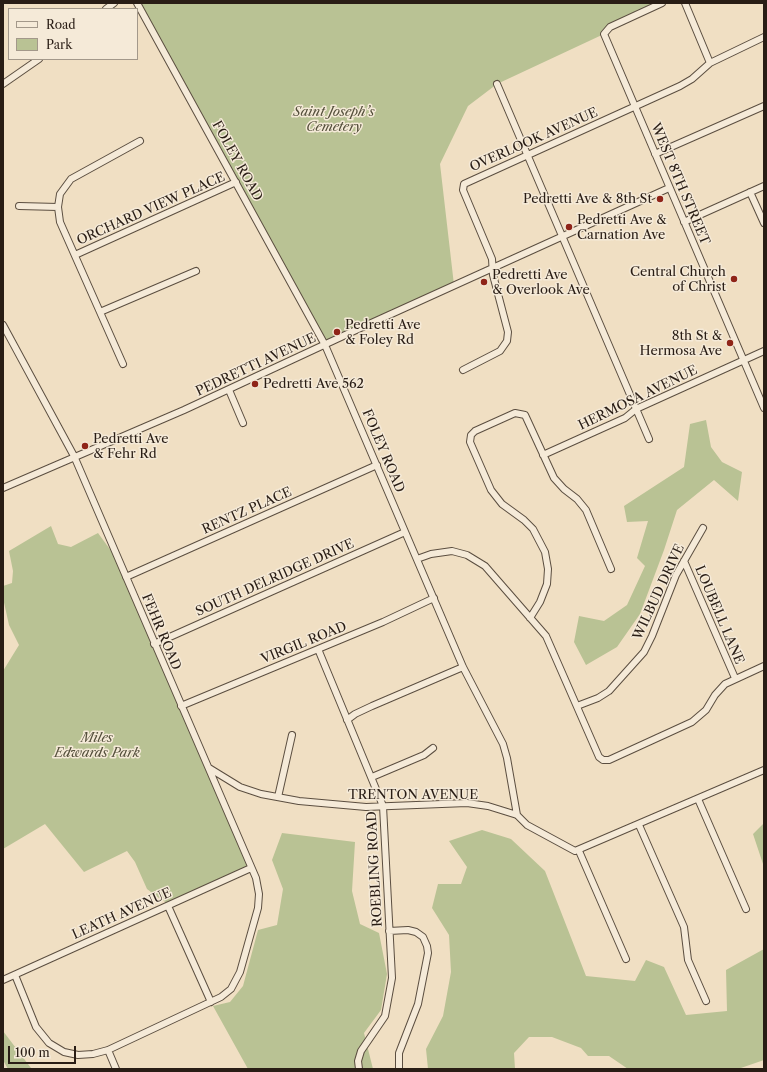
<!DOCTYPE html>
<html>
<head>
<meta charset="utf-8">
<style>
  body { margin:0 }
  #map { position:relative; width:767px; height:1072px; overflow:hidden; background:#f0dfc3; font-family:"Libre Caslon Text",serif }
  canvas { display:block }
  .frame { position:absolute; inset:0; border:4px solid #291d15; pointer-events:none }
  .legend { position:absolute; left:8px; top:8px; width:130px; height:52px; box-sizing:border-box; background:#f5ead8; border:1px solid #a3988a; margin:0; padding:5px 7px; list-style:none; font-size:12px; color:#291d15 }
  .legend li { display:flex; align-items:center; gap:8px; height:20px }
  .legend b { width:20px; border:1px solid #a3988a }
  .scale { position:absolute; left:8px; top:1046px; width:68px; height:18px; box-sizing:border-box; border:2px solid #291d15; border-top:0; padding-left:5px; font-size:12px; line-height:14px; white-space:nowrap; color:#291d15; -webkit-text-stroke:3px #f5ead8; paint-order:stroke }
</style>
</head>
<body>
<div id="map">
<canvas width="767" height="1072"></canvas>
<div class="frame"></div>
<ul class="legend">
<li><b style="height:5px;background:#f5ead8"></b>Road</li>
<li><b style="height:11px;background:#b9c294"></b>Park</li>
</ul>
<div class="scale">100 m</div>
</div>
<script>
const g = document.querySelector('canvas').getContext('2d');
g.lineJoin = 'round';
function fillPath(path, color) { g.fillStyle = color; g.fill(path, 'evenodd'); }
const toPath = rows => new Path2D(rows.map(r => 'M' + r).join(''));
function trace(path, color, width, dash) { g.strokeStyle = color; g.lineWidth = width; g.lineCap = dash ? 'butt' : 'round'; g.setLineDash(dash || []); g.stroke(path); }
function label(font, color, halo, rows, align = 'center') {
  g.font = font + ' "Libre Caslon Text",serif'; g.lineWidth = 3; g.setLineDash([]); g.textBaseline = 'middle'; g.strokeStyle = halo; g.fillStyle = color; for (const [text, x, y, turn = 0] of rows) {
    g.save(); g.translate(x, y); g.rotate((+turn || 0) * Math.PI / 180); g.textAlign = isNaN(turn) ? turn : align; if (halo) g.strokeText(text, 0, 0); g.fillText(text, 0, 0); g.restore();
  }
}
fillPath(toPath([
  [137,3,662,3,610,27,604,34,497,84,468,106,440,164,454,285,325,345],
  [706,420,711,447,722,462,742,472,738,501,714,480,677,510,664,550,640,614,617,647,586,665,574,642,579,616,604,621,627,605,645,566,637,558,648,521,627,522,624,506,684,467,690,424],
  [51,526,58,544,71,547,98,533,120,563,251,868,168,906,161,897,159,898,147,889,135,862,127,851,84,872,45,824,3,849,3,671,19,645,9,625,3,598,3,586,12,583,13,571,9,551],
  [764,823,764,867,753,834],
  [482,830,511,839,545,871,586,976,635,981,646,960,664,967,686,1015,727,1011,726,970,764,949,764,1060,738,1069,628,1069,609,1056,588,1056,581,1048,552,1037,529,1037,514,1053,515,1069,428,1069,426,1049,443,1016,451,972,449,935,432,908,438,884,461,884,467,867,449,841],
  [282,833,355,842,352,891,360,924,379,933,387,974,381,1010,364,1033,373,1069,248,1069,213,1006,230,1002,243,986,258,930,277,925,283,889,272,860],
  [3,1031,31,1068,33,1069,8,1069,3,1060]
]), '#b9c294');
const minor = toPath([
  [137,3,325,345,463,667,503,744,507,758,517,815],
  [662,3,610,27,604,34,764,408],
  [685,3,710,63],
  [106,9,114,3],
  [3,84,39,59],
  [497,84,649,439],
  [655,154,764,106],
  [750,192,764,223],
  [19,206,58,207],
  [684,222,764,186],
  [75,255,236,182],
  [100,312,196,271],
  [3,325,74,456,256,878,259,894,258,908,240,972,231,989,221,997,108,1050,93,1054,78,1055,64,1052,49,1043,36,1027,15,975],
  [123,364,60,222,58,207,60,194,71,179,140,141],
  [463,370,500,351,507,341,508,332,493,275,492,259,463,190,464,184,680,86,692,79,710,63,764,37],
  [229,390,243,423],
  [543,455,625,418,636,409,764,351],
  [3,488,184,410,356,330,669,188],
  [417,559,431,554,452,551,467,555,485,566,546,636,599,757,603,760,609,760,692,722,706,710,715,695,725,684,764,666],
  [684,561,735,678],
  [126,577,377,465],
  [530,618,540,602,547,584,548,569,545,552,533,529,524,520,502,504,491,490,470,442,471,435,475,431,515,413,525,415,554,478,564,489,577,499,586,510,611,569],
  [154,644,405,532],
  [318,649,383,806,392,978,385,1016,361,1051,358,1061,359,1069],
  [181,706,383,622,434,598],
  [577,706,598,698,609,691,644,652,652,636,676,575,703,528],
  [347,720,355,714,372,706,463,667],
  [209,768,240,787,261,794,299,801,366,807,467,803,488,806,517,815,527,825,575,851,764,770],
  [372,777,424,755,433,748],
  [278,797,292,735],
  [698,799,746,909],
  [639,825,684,927,688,960,706,1001],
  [579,851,626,959],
  [168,906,211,1002],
  [389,931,408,930,416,932,423,937,427,946,428,953,418,1004,399,1053,399,1069],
  [3,980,251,868],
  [108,1050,116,1069]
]);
trace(minor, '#5b4e40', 8);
trace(minor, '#f5ead8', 6);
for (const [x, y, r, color] of [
  [660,199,4,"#8f2418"],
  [569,227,4,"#8f2418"],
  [734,279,4,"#8f2418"],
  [484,282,4,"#8f2418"],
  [337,332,4,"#8f2418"],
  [730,343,4,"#8f2418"],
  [255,384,4,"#8f2418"],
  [85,446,4,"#8f2418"]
]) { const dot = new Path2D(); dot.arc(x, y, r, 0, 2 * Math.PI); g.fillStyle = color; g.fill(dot); trace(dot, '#f5ead8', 1.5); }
label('italic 13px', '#544f3b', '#f5ead8', [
  ["Saint Joseph’s",334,112],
  ["Cemetery",334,127],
  ["Miles",97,738],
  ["Edwards Park",97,753]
]);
label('13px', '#291d15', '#f5ead8', [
  ["OVERLOOK AVENUE",534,140,-24],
  ["FOLEY ROAD",237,161,61],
  ["WEST 8TH STREET",680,184,67],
  ["ORCHARD VIEW PLACE",151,209,-24],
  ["PEDRETTI AVENUE",256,365,-25],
  ["HERMOSA AVENUE",638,398,-26],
  ["FOLEY ROAD",383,451,67],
  ["RENTZ PLACE",247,511,-24],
  ["SOUTH DELRIDGE DRIVE",275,578,-24],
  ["WILBUD DRIVE",659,592,-65],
  ["LOUBELL LANE",719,615,67],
  ["FEHR ROAD",161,632,67],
  ["VIRGIL ROAD",304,643,-22],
  ["TRENTON AVENUE",413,795],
  ["ROEBLING ROAD",375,869,-93],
  ["LEATH AVENUE",122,914,-24]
]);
label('13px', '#291d15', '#f5ead8', [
  ["Pedretti Ave & 8th St",652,199,"right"],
  ["Pedretti Ave &",577,220],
  ["Carnation Ave",577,235],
  ["Central Church",726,272,"right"],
  ["of Christ",726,287,"right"],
  ["Pedretti Ave",492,275],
  ["& Overlook Ave",492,290],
  ["Pedretti Ave",345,325],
  ["& Foley Rd",345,340],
  ["8th St &",722,336,"right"],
  ["Hermosa Ave",722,351,"right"],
  ["Pedretti Ave 562",263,384],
  ["Pedretti Ave",93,439],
  ["& Fehr Rd",93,454]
], 'left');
</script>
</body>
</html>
